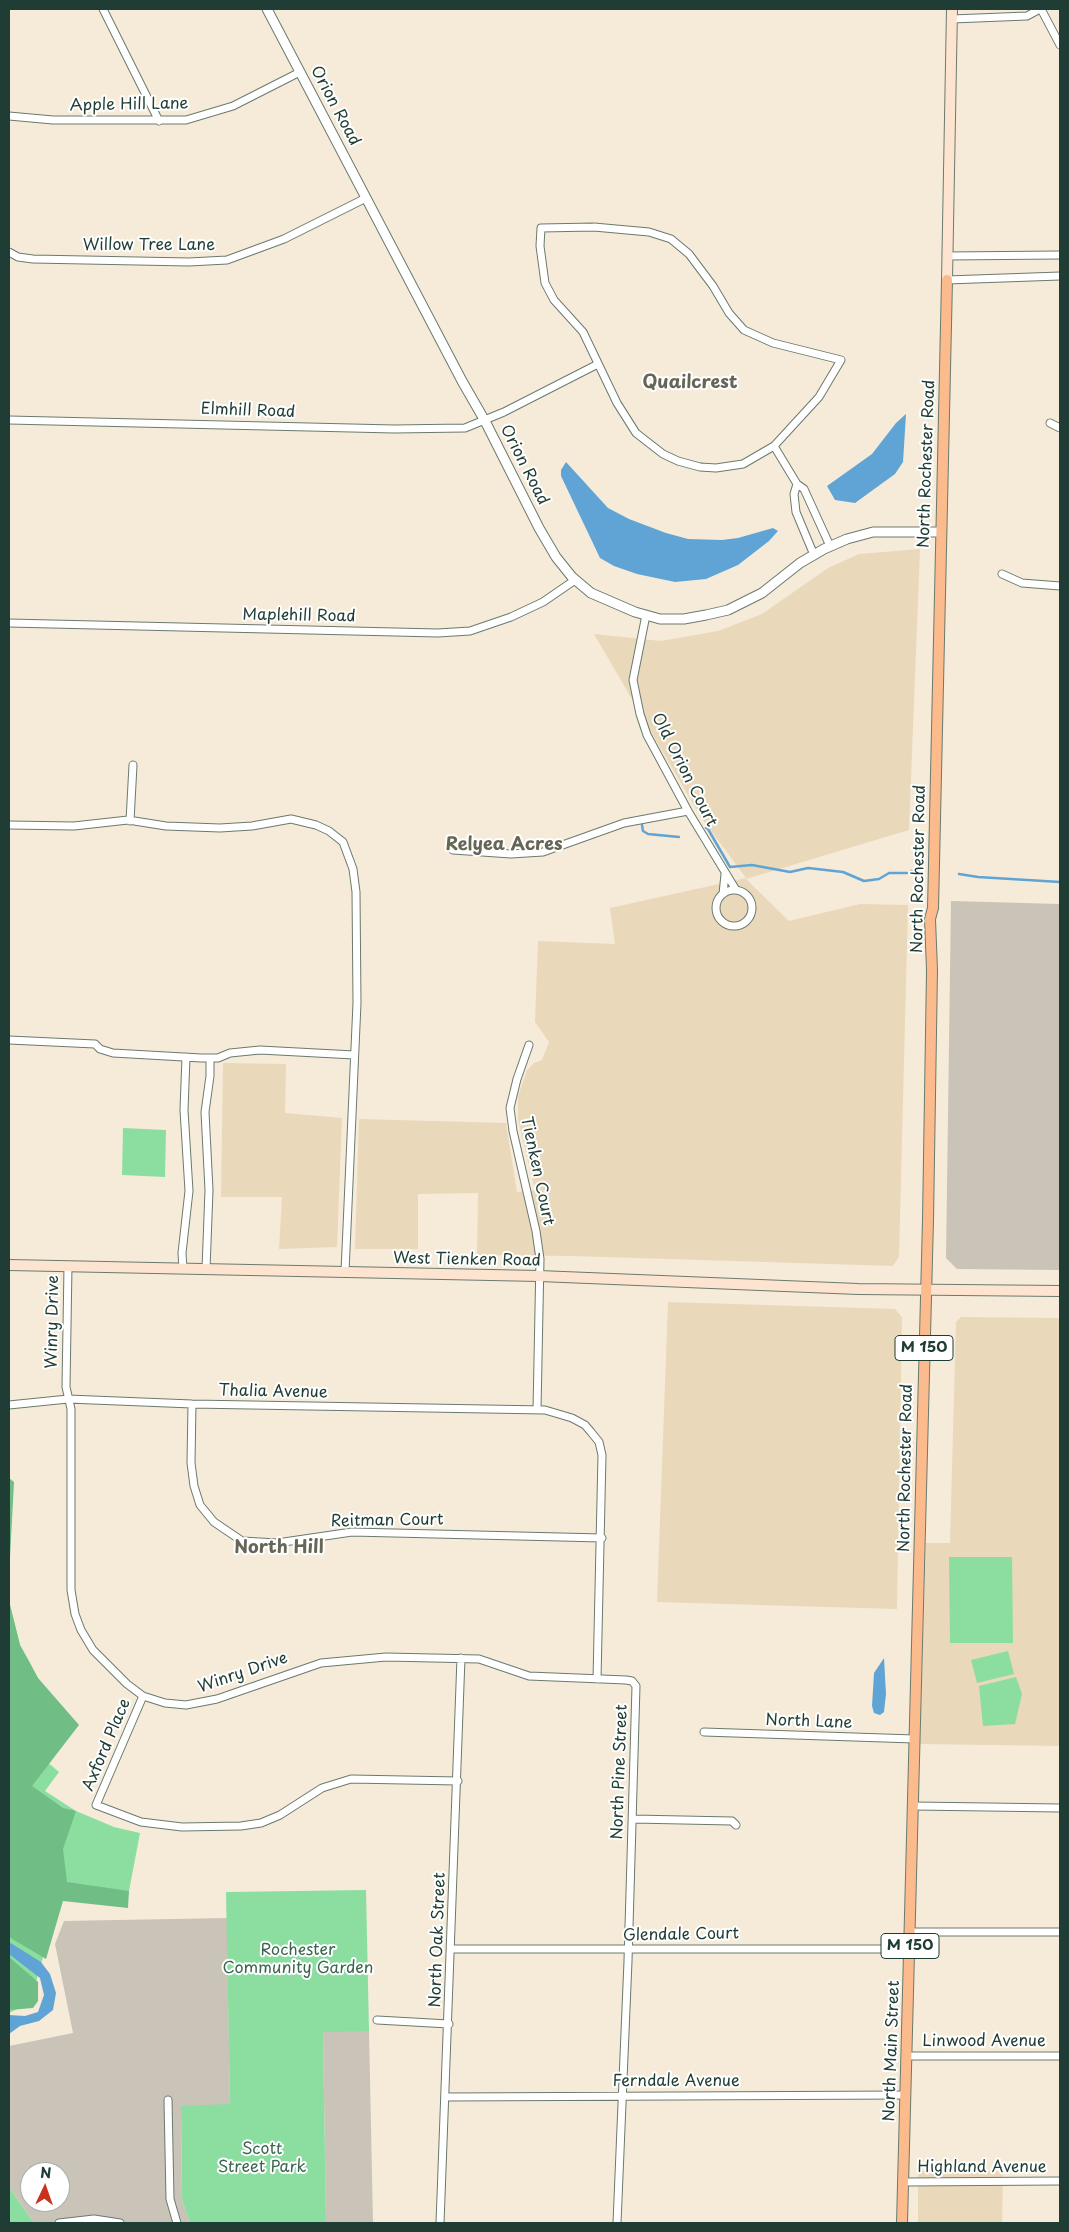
<!DOCTYPE html>
<html>
<head>
<meta charset="utf-8">
<style>
  body { margin:0 }
  #map { position:relative; width:1069px; height:2232px; overflow:hidden; background:#f6ebd9; font-family:"Playpen Sans",sans-serif }
  canvas { display:block }
  .frame { position:absolute; inset:0; border:10px solid #1f3d34; pointer-events:none }
  .north { position:absolute; left:20px; top:2162px; width:50px; height:50px; box-sizing:border-box; background:#fff; border:1px solid #a5b1ae; border-radius:50%; rotate:3deg; font-size:14px; font-weight:700; line-height:20px; text-align:center; color:#1f3d34 }
  .north::after { content:''; display:block; margin:auto; width:18px; height:22px; background:#c8321e; clip-path:polygon(50% 0,100% 100%,50% 72%,0 100%) }
</style>
</head>
<body>
<div id="map">
<canvas width="1069" height="2232"></canvas>
<div class="frame"></div>
<div class="north">N</div>
</div>
<script>
const g = document.querySelector('canvas').getContext('2d');
g.lineJoin = 'round';
function fillPath(path, color) { g.fillStyle = color; g.fill(path, 'evenodd'); }
const toPath = rows => new Path2D(rows.map(r => 'M' + r).join(''));
function trace(path, color, width, dash) { g.strokeStyle = color; g.lineWidth = width; g.lineCap = dash ? 'butt' : 'round'; g.setLineDash(dash || []); g.stroke(path); }
function label(font, color, halo, rows, align = 'center') {
  g.font = font + ' "Playpen Sans",sans-serif'; g.lineWidth = 4; g.setLineDash([]); g.textBaseline = 'middle'; g.strokeStyle = halo; g.fillStyle = color; for (const [text, x, y, turn = 0] of rows) {
    g.save(); g.translate(x, y); g.rotate((+turn || 0) * Math.PI / 180); g.textAlign = isNaN(turn) ? turn : align; if (halo) g.strokeText(text, 0, 0); g.fillText(text, 0, 0); g.restore();
  }
}
fillPath(toPath([
  [920,549,909,830,746,879,789,921,860,904,908,905,899,1257,893,1266,572,1256,477,1255,478,1193,418,1194,418,1249,355,1249,359,1119,506,1123,517,1192,535,1190,518,1120,518,1096,527,1070,534,1063,542,1060,549,1042,535,1022,538,941,615,944,610,908,746,878,700,816,594,634,661,641,718,631,762,614,828,568,859,554],
  [223,1063,286,1064,285,1113,342,1118,337,1247,279,1249,282,1197,221,1197],
  [668,1302,895,1309,902,1317,897,1609,657,1602],
  [961,1317,1060,1318,1060,1746,920,1744,926,1543,950,1543,956,1322],
  [918,2171,1003,2171,1002,2223,918,2223]
]), '#ead8ba');
fillPath(toPath([
  [951,901,1060,904,1060,1270,957,1269,946,1258],
  [227,1918,230,2105,181,2107,182,2200,190,2223,34,2223,9,2187,9,2046,73,2033,55,1944,64,1921],
  [30,2172,60,2172,60,2202,30,2202],
  [323,2031,369,2031,373,2223,326,2223]
]), '#cac3b8');
fillPath(toPath([
  [123,1128,166,1130,165,1177,122,1175],
  [949,1557,1012,1557,1013,1643,950,1643],
  [9,1601,20,1645,29,1661,38,1678,63,1709,78,1724,45,1760,59,1772,45,1791,76,1811,114,1827,140,1833,129,1891,43,1891,45,1950,30,2003,9,2013],
  [1008,1651,1014,1674,977,1683,971,1660],
  [1016,1677,1022,1694,1015,1724,983,1726,979,1686],
  [366,1890,369,2031,323,2032,326,2223,190,2223,182,2200,181,2106,230,2104,226,1892],
  [9,2187,20,2203,34,2223,9,2223]
]), '#8bdea0');
fillPath(toPath([
  [9,1478,14,1482,9,1577],
  [9,1601,20,1645,38,1678,79,1725,32,1786,63,1808,76,1811,63,1849,67,1882,129,1891,128,1908,63,1901,46,1959,9,1937],
  [9,1957,38,1982,38,2001,33,2008,9,2010]
]), '#70bd86');
fillPath(toPath([
  [906,414,903,462,895,474,855,503,835,500,827,486,872,454,896,423],
  [566,462,608,508,629,519,666,533,688,539,722,540,738,538,773,528,778,531,769,541,738,565,706,579,675,582,637,574,614,566,600,558,561,476,561,470],
  [884,1658,886,1694,884,1712,880,1715,874,1713,872,1706,874,1673],
  [9,1942,41,1962,50,1974,56,1993,53,2010,39,2021,20,2026,9,2034,9,2015,25,2016,38,2012,44,1995,40,1978,9,1954]
]), '#5fa4d4');
trace(toPath([
  [642,825,643,831,648,834,679,837],
  [706,828,708,829,730,867,752,865,790,872,808,868,843,872,864,881,879,879,889,873,907,873],
  [911,871,916,871],
  [959,874,978,877,1060,882]
]), '#5fa4d4', 2.5);
const minor = toPath([
  [103,9,159,121],
  [1041,9,1060,45],
  [952,19,1027,16,1040,9],
  [9,116,53,120,186,120,233,106,300,72],
  [594,227,649,232,671,239,689,254,713,286,729,313,744,330,773,343,841,360,819,397,774,446,743,464,716,468,700,467,678,461,663,454,636,433,617,403,583,332,554,300,545,283,540,246,541,228,594,227],
  [9,252,18,257,33,259,189,262,227,260,284,239,366,198],
  [947,256,1060,255],
  [947,280,1060,276],
  [9,420,394,429,465,428,504,412,598,364],
  [1050,423,1060,428],
  [774,446,797,484,804,489,830,546],
  [797,484,794,494,796,512,814,555],
  [1002,574,1022,583,1060,586],
  [646,615,633,680,640,714,647,735,688,811,736,890],
  [9,623,438,633,470,631,511,617,543,602,575,580],
  [130,821,133,765],
  [9,825,74,826,128,820,166,826,220,828,252,826,291,819,316,825,329,831,343,842,353,869,356,892,357,1003,345,1272],
  [453,850,511,854,543,852,624,823,688,811],
  '716 908a18 18 0 1 1 36 0a18 18 0 1 1-36 0Z',
  [723,894,725,874],
  [9,1040,95,1044,100,1049,113,1053,201,1058,218,1058,230,1053,260,1050,354,1055],
  [529,1045,517,1079,510,1108,513,1131,536,1231,540,1259,537,1410],
  [68,1266,66,1387,71,1409,71,1590,75,1614,81,1630,93,1650,127,1684,143,1696,165,1703,186,1705,217,1699,321,1663,386,1657,479,1659,529,1676,626,1680,632,1681,636,1686,628,1961,617,2223],
  [183,1269,182,1253,189,1191,184,1110,186,1057],
  [206,1269,209,1190,205,1112,210,1076,210,1058],
  [192,1404,191,1463,194,1486,200,1505,214,1522,242,1541,277,1543,352,1532,602,1538],
  [9,1405,68,1399,192,1404,545,1410,572,1418,585,1425,591,1432,599,1442,602,1455,597,1679],
  [143,1696,96,1805,141,1822,182,1827,241,1826,261,1823,280,1815,322,1788,351,1779,458,1781],
  [704,1732,914,1739],
  [914,1806,1060,1808],
  [633,1819,732,1821,736,1825],
  [911,1932,1060,1932],
  [451,1949,910,1949],
  [377,2020,449,2024],
  [907,2056,1060,2056],
  [446,2097,906,2095],
  [168,2100,170,2199,177,2223],
  [904,2182,1060,2181],
  [59,2223,94,2219,120,2223],
  [440,2223,461,1658]
]);
const tertiary = toPath([
  [267,9,462,381,485,421,539,528,556,557,572,577,591,593,635,612,660,619,684,619,706,615,728,610,762,593,800,563,824,549,847,539,873,532,940,532]
]);
const secondary = toPath([
  [947,280,952,9],
  [9,1265,539,1276,858,1289,1060,1291]
]);
const primary = toPath([
  [902,2223,928,1220,932,970,930,919,933,908,947,280]
]);
trace(minor, '#6a7a6e', 9);
trace(tertiary, '#6a7a6e', 11);
trace(secondary, '#6a7a6e', 12);
trace(primary, '#6a7a6e', 12);
trace(minor, '#fff', 7);
trace(tertiary, '#fff', 9);
trace(secondary, '#fde4d1', 10);
trace(primary, '#fbbb8d', 10);
for (const [x, y, w] of [
  [924,1348,58],
  [910,1946,58]
]) { const box = new Path2D(); box.roundRect(x - w / 2, y - 12.5, w, 25, 4); g.fillStyle = '#fff'; g.fill(box); trace(box, '#1f3d34', 1); }
label('bold 15px', '#1f3d34', null, [
  ["M 150",924,1348],
  ["M 150",910,1946]
]);
label('16px', '#1f3d34', '#fff', [
  ["Apple Hill Lane",129,105,-1],
  ["Orion Road",335,106,62],
  ["Willow Tree Lane",149,246],
  ["Elmhill Road",248,411,2],
  ["North Rochester Road",927,464,-88],
  ["Orion Road",524,465,63],
  ["Maplehill Road",299,616,1],
  ["Old Orion Court",684,770,63],
  ["North Rochester Road",919,869,-89],
  ["Tienken Court",537,1171,78],
  ["West Tienken Road",467,1260,1],
  ["Winry Drive",53,1322,-89],
  ["Thalia Avenue",273,1392,1],
  ["North Rochester Road",906,1468,-89],
  ["Reitman Court",387,1521,-1],
  ["Winry Drive",243,1673,-19],
  ["North Lane",809,1722,2],
  ["Axford Place",107,1745,-67],
  ["North Pine Street",620,1772,-88],
  ["Glendale Court",681,1935,-1],
  ["North Oak Street",438,1940,-88],
  ["Linwood Avenue",984,2042],
  ["North Main Street",892,2051,-88],
  ["Ferndale Avenue",676,2082],
  ["Highland Avenue",982,2168]
]);
label('16px', '#3a654f', '#fff', [
  ["Rochester",298,1951],
  ["Community Garden",298,1969],
  ["Scott",262,2150],
  ["Street Park",262,2168]
]);
label('bold 18px', '#666657', '#fff', [
  ["Quailcrest",690,383],
  ["Relyea Acres",504,845],
  ["North Hill",279,1548]
]);
</script>
</body>
</html>
